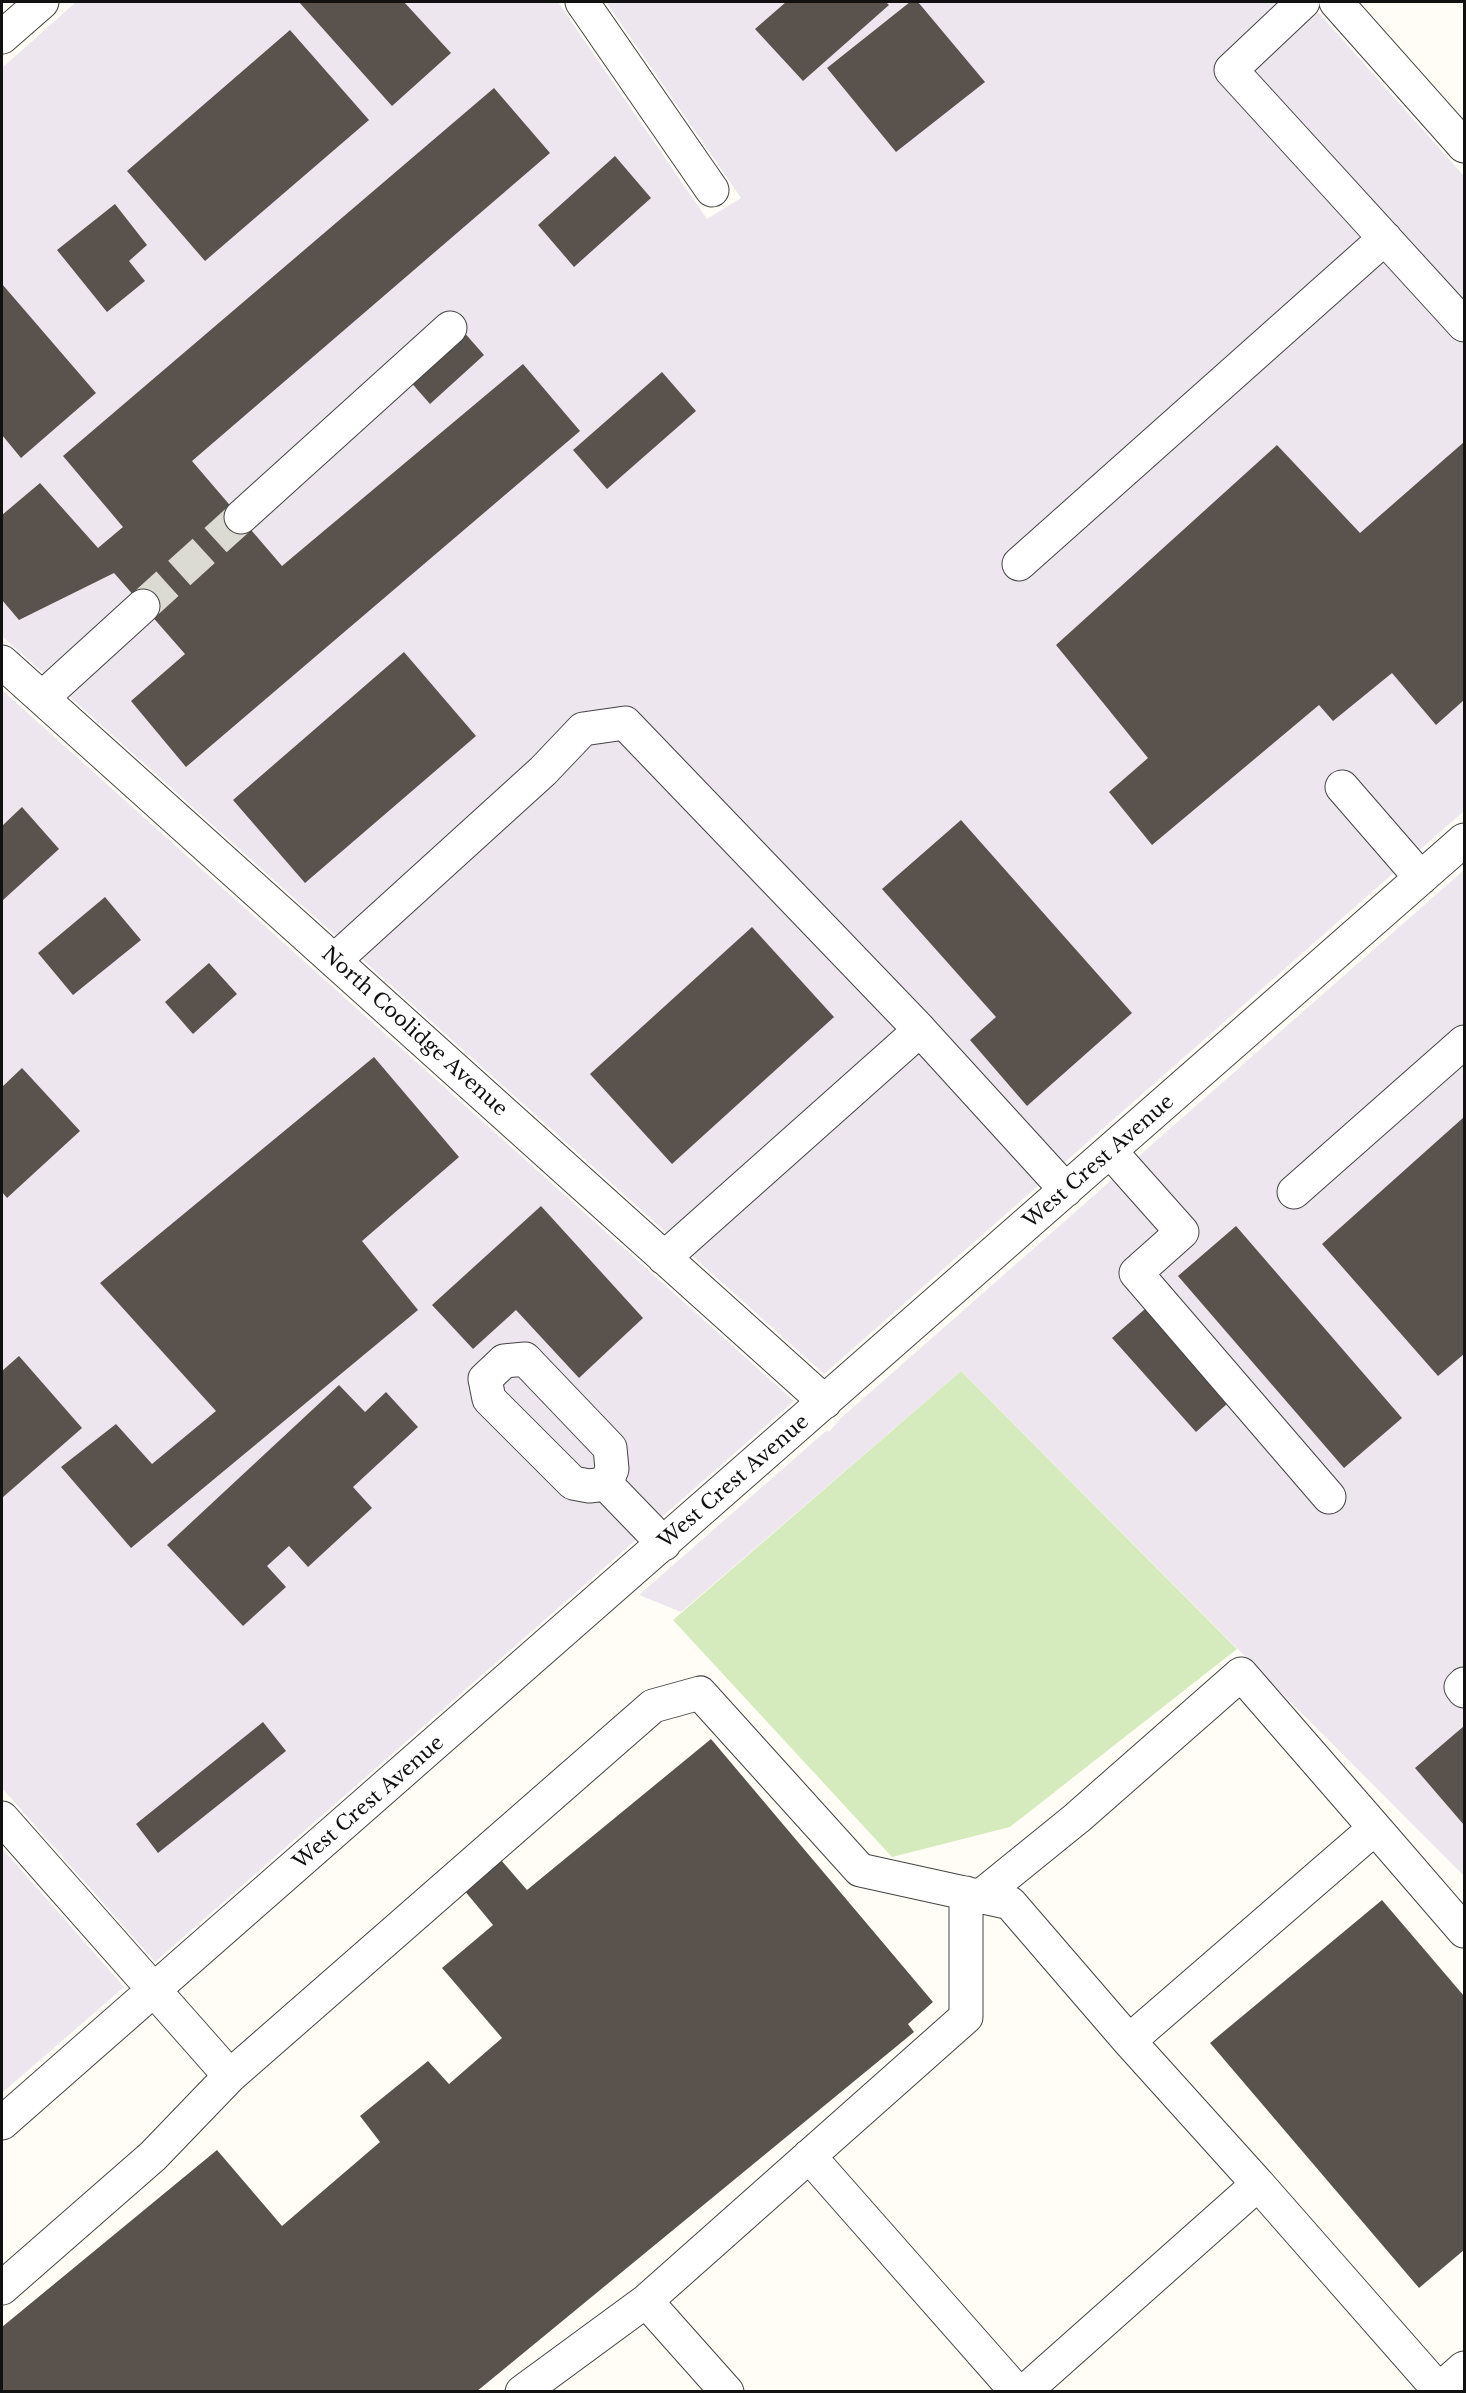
<!DOCTYPE html>
<html>
<head>
<meta charset="utf-8">
<style>
  body { margin:0 }
  #map { position:relative; width:1466px; height:2393px; overflow:hidden; background:#fffdf5; font-family:"Libre Baskerville",serif }
  canvas { display:block }
  .frame { position:absolute; inset:0; border:3px solid #111; pointer-events:none }
</style>
</head>
<body>
<div id="map">
<canvas width="1466" height="2393"></canvas>
<div class="frame"></div>
</div>
<script>
const g = document.querySelector('canvas').getContext('2d');
g.lineJoin = 'round';
function fillPath(path, color) { g.fillStyle = color; g.fill(path, 'evenodd'); }
const toPath = rows => new Path2D(rows.map(r => 'M' + r).join(''));
function trace(path, color, width, dash) { g.strokeStyle = color; g.lineWidth = width; g.lineCap = dash ? 'butt' : 'round'; g.setLineDash(dash || []); g.stroke(path); }
function label(font, color, halo, rows, align = 'center') {
  g.font = font + ' "Libre Baskerville",serif'; g.lineWidth = 6; g.setLineDash([]); g.textBaseline = 'middle'; g.strokeStyle = halo; g.fillStyle = color; for (const [text, x, y, turn = 0] of rows) {
    g.save(); g.translate(x, y); g.rotate((+turn || 0) * Math.PI / 180); g.textAlign = isNaN(turn) ? turn : align; if (halo) g.strokeText(text, 0, 0); g.fillText(text, 0, 0); g.restore();
  }
}
fillPath(toPath([
  [76,2,558,2,707,219,741,198,606,2,1309,2,1464,176,1464,811,824,1374,2,636,2,68],
  [2,690,794,1401,155,1962,2,1788],
  [1464,870,1464,1876,961,1371,681,1612,639,1595,827,1430,829,1432,841,1418],
  [2,1848,124,1987,2,2093]
]), '#eee6ef');
fillPath(toPath([
  [961,1371,1237,1649,1010,1827,892,1857,673,1620]
]), '#d5ebbd');
fillPath(toPath([
  [299,2,404,2,451,53,392,106],
  [786,2,886,2,889,5,803,81,755,29],
  [910,2,918,2,985,82,896,152,827,68],
  [290,30,369,120,205,261,127,171],
  [494,88,550,153,192,461,282,566,523,364,580,431,186,767,131,701,185,654,114,573,19,620,2,600,2,515,40,483,98,548,123,527,63,456],
  [615,156,651,198,574,267,538,225],
  [115,204,147,245,129,261,145,281,107,312,57,250],
  [2,284,96,393,21,458,2,435],
  [462,330,484,355,430,404,408,379],
  [662,372,696,411,607,489,573,450],
  [1464,442,1464,700,1436,725,1392,673,1333,721,1319,705,1152,845,1109,792,1148,758,1056,645,1277,445,1360,533],
  [404,652,476,736,305,883,233,800],
  [22,807,59,849,2,901,2,826],
  [961,820,1132,1013,1027,1106,970,1040,996,1017,882,889],
  [105,897,141,940,73,995,38,953],
  [752,927,834,1017,672,1164,590,1074],
  [209,963,237,994,193,1034,165,1002],
  [374,1057,459,1157,362,1241,418,1310,131,1548,61,1467,116,1424,152,1464,216,1411,100,1283],
  [22,1068,80,1131,7,1198,2,1192,2,1087],
  [1464,1117,1464,1354,1438,1376,1322,1244],
  [541,1206,643,1318,579,1378,516,1310,473,1349,432,1305],
  [1236,1226,1402,1418,1344,1468,1178,1276],
  [1145,1309,1228,1403,1196,1432,1112,1338],
  [19,1356,82,1428,2,1498,2,1371],
  [339,1385,365,1412,386,1392,418,1427,353,1487,372,1508,308,1567,289,1546,267,1566,286,1587,243,1626,167,1545],
  [263,1722,286,1751,158,1853,136,1824],
  [1464,1726,1464,1825,1415,1768],
  [711,1739,933,2002,908,2024,914,2032,476,2392,2,2392,2,2327,217,2150,282,2226,380,2142,360,2116,428,2061,449,2084,502,2038,442,1968,493,1925,464,1890,501,1860,527,1890],
  [1382,1900,1464,1996,1464,2250,1419,2288,1210,2043]
]), '#5a524d');
trace(toPath([
  [143,606,241,517]
]), '#dbdad3', 33, [33, 16]);
const minor = toPath([
  [582,2,712,190],
  [1303,2,1231,70,1464,325],
  [1336,2,1464,146],
  [2,37,42,2],
  [241,517,450,328],
  [1019,564,1385,238],
  [2,662,825,1402],
  [42,698,143,606],
  [1342,787,1421,878],
  [335,960,543,771,583,729,625,723,920,1030],
  [1110,1151,1182,1232,1136,1273,1329,1497],
  [1294,1192,1464,1042],
  [664,1258,920,1030,1066,1190],
  [606,1484,589,1486,573,1483,489,1399,485,1379,504,1361,525,1359,610,1448,612,1469,606,1484,664,1544],
  [1464,1684,1461,1687,1464,1691],
  [2,1818,230,2076,653,1706,700,1693,860,1870,1010,1903,1129,2041],
  [982,1895,1077,1818,1241,1674,1375,1828],
  [2,2123,1464,840],
  [809,2156,1017,2392],
  [1258,2184,1129,2041,1375,1828,1464,1931],
  [2,2288,153,2156,230,2076],
  [646,2301,727,2392],
  [522,2392,646,2301,966,2017,966,1893],
  [1024,2392,1258,2184,1439,2390,1438,2392],
  [1441,2392,1439,2390,1464,2368]
]);
trace(minor, '#444', 35);
trace(minor, '#fff', 33);
label('20px', '#111', '#fff', [
  ["North Coolidge Avenue",414,1032,42],
  ["West Crest Avenue",1099,1162,-41],
  ["West Crest Avenue",734,1482,-41],
  ["West Crest Avenue",369,1803,-41]
]);
</script>
</body>
</html>
